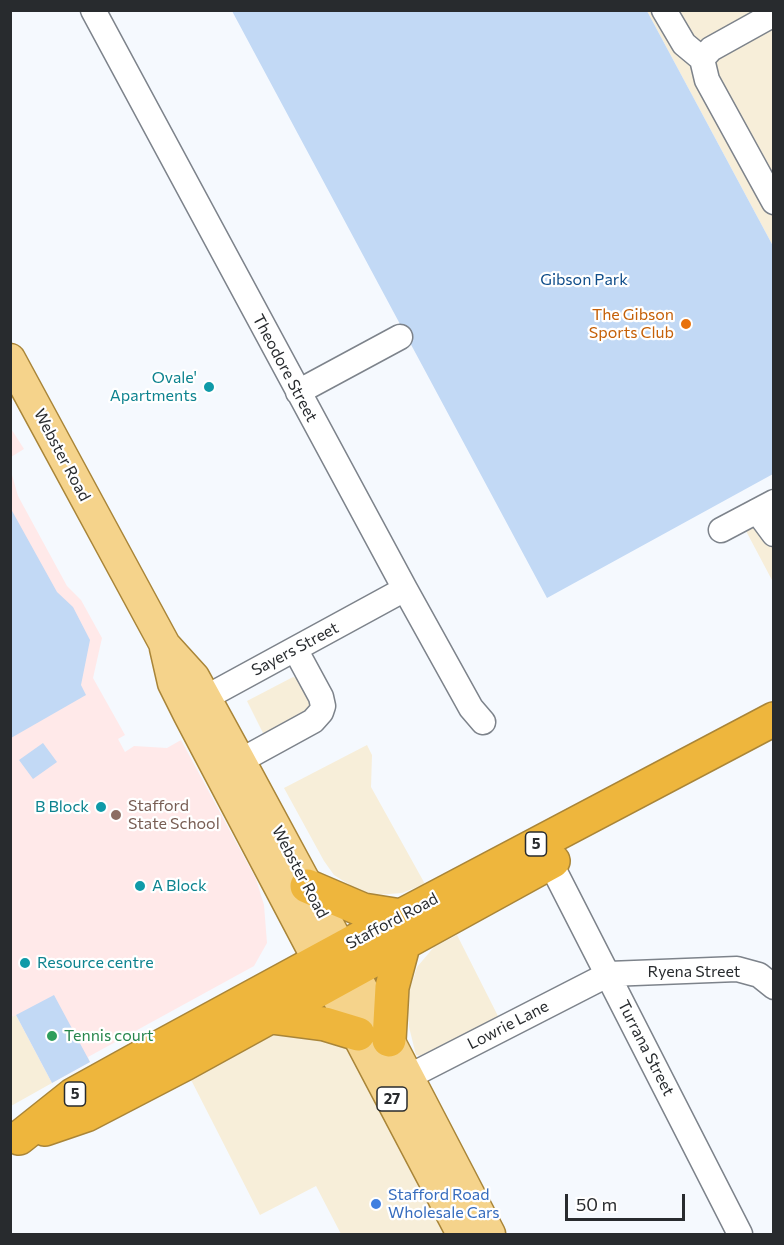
<!DOCTYPE html>
<html>
<head>
<meta charset="utf-8">
<style>
  body { margin:0 }
  #map { position:relative; width:784px; height:1245px; overflow:hidden; background:#f5f9fe; font-family:Commissioner,sans-serif }
  canvas { display:block }
  .frame { position:absolute; inset:0; border:12px solid #282b2e; pointer-events:none }
  .scale { position:absolute; left:565px; top:1194px; width:120px; height:27px; box-sizing:border-box; border:3px solid #282b2e; border-top:0; padding-left:8px; font-size:18px; line-height:21px; white-space:nowrap; color:#282b2e; -webkit-text-stroke:4px #fff; paint-order:stroke }
</style>
</head>
<body>
<div id="map">
<canvas width="784" height="1245"></canvas>
<div class="frame"></div>
<div class="scale">50 m</div>
</div>
<script>
const g = document.querySelector('canvas').getContext('2d');
g.lineJoin = 'round';
function fillPath(path, color) { g.fillStyle = color; g.fill(path, 'evenodd'); }
const toPath = rows => new Path2D(rows.map(r => 'M' + r).join(''));
function trace(path, color, width, dash) { g.strokeStyle = color; g.lineWidth = width; g.lineCap = dash ? 'butt' : 'round'; g.setLineDash(dash || []); g.stroke(path); }
function label(font, color, halo, rows, align = 'center') {
  g.font = font + ' Commissioner,sans-serif'; g.lineWidth = 4.5; g.setLineDash([]); g.textBaseline = 'middle'; g.strokeStyle = halo; g.fillStyle = color; for (const [text, x, y, turn = 0] of rows) {
    g.save(); g.translate(x, y); g.rotate((+turn || 0) * Math.PI / 180); g.textAlign = isNaN(turn) ? turn : align; if (halo) g.strokeText(text, 0, 0); g.fillText(text, 0, 0); g.restore();
  }
}
fillPath(toPath([
  [647,11,773,11,773,246],
  [773,516,773,582,746,531],
  [293,677,299,679,313,705,311,713,265,737,247,701],
  [367,745,372,755,371,787,425,884,402,893,376,895,358,890,334,875,324,861,284,788],
  [457,935,500,1020,426,1057,416,1055,409,1027,407,998,417,967,434,947],
  [10,1012,13,1016,16,1015,52,1083,11,1106],
  [262,1031,343,1039,446,1228,445,1234,341,1234,316,1186,260,1215,186,1070]
]), '#f7eed9');
fillPath(toPath([
  [10,427,24,449,11,457,10,457],
  [10,468,18,496,67,586,81,600,102,638,93,678,125,735,118,739,125,752,134,746,167,748,181,740,256,879,264,905,267,943,254,966,88,1057,90,1062,52,1083,16,1015,13,1017,11,1012]
]), '#ffe9e9');
fillPath(toPath([
  [232,11,647,11,773,246,773,474,547,598],
  [11,509,57,592,73,607,90,640,81,685,86,695,11,738],
  [43,743,57,762,33,779,19,760],
  [54,995,90,1062,52,1083,16,1015]
]), '#c2d9f5');
const minor = toPath([
  [93,10,405,589,471,708,483,722],
  [664,10,684,44,702,59,707,80,774,202],
  [702,59,711,49,774,14],
  [298,392,400,337],
  [757,511,774,534],
  [721,530,774,502],
  [194,710,205,698,405,589],
  [240,761,313,721,321,712,323,706,321,697,295,649],
  [550,862,740,1234],
  [408,1077,609,974,737,969,759,975,774,987]
]);
const major = toPath([
  [10,359,165,645,194,677,240,761,341,948,490,1234],
  [165,648,173,683,189,715,462,1234]
]);
const highway = toPath([
  [307,886,363,910,401,916],
  [271,1017,325,1024,358,1034],
  [389,1040,392,987,404,942],
  [45,1129,86,1115,186,1063,553,861],
  [19,1138,73,1095,138,1059,401,916,774,719]
]);
trace(minor, '#7d838b', 27);
trace(major, '#a98538', 33);
trace(highway, '#a98538', 36);
trace(minor, '#fff', 24);
trace(major, '#f5d38b', 30);
trace(highway, '#eeb63d', 33);
for (const [x, y, r, color] of [
  [686,324,6,"#e8710a"],
  [209,387,6,"#0f9aa8"],
  [101,807,6,"#0f9aa8"],
  [116,815,6,"#8d6e63"],
  [140,886,6,"#0f9aa8"],
  [25,963,6,"#0f9aa8"],
  [52,1036,6,"#2e9e5b"],
  [376,1204,6,"#3f7fe0"]
]) { const dot = new Path2D(); dot.arc(x, y, r, 0, 2 * Math.PI); g.fillStyle = color; g.fill(dot); trace(dot, '#fff', 2); }
for (const [x, y, w] of [
  [536,844,21],
  [75,1094,21],
  [392,1099,30]
]) { const box = new Path2D(); box.roundRect(x - w / 2, y - 12, w, 24, 4.5); g.fillStyle = '#fff'; g.fill(box); trace(box, '#282b2e', 1.5); }
label('bold 15px', '#282b2e', null, [
  ["5",536,844],
  ["5",75,1094],
  ["27",392,1099]
]);
label('16px', '#0f4d8a', '#fff', [
  ["Gibson Park",584,280]
]);
label('16px', '#c56008', '#fff', [
  ["The Gibson",674,315],
  ["Sports Club",674,333]
], 'right');
label('16px', '#282b2e', '#fff', [
  ["Theodore Street",285,368,62],
  ["Webster Road",62,455,62],
  ["Sayers Street",295,649,-28],
  ["Webster Road",300,872,62],
  ["Stafford Road",392,921,-28],
  ["Ryena Street",694,972],
  ["Lowrie Lane",508,1025,-27],
  ["Turrana Street",646,1048,63]
]);
label('16px', '#0d838f', '#fff', [
  ["Ovale'",197,378],
  ["Apartments",197,396],
  ["B Block",89,807],
  ["A Block",152,886,"left"],
  ["Resource centre",37,963,"left"]
], 'right');
label('16px', '#785e54', '#fff', [
  ["Stafford",128,806],
  ["State School",128,824]
], 'left');
label('16px', '#27864d', '#fff', [
  ["Tennis court",64,1036]
], 'left');
label('16px', '#366cbe', '#fff', [
  ["Stafford Road",388,1195],
  ["Wholesale Cars",388,1213]
], 'left');
</script>
</body>
</html>
